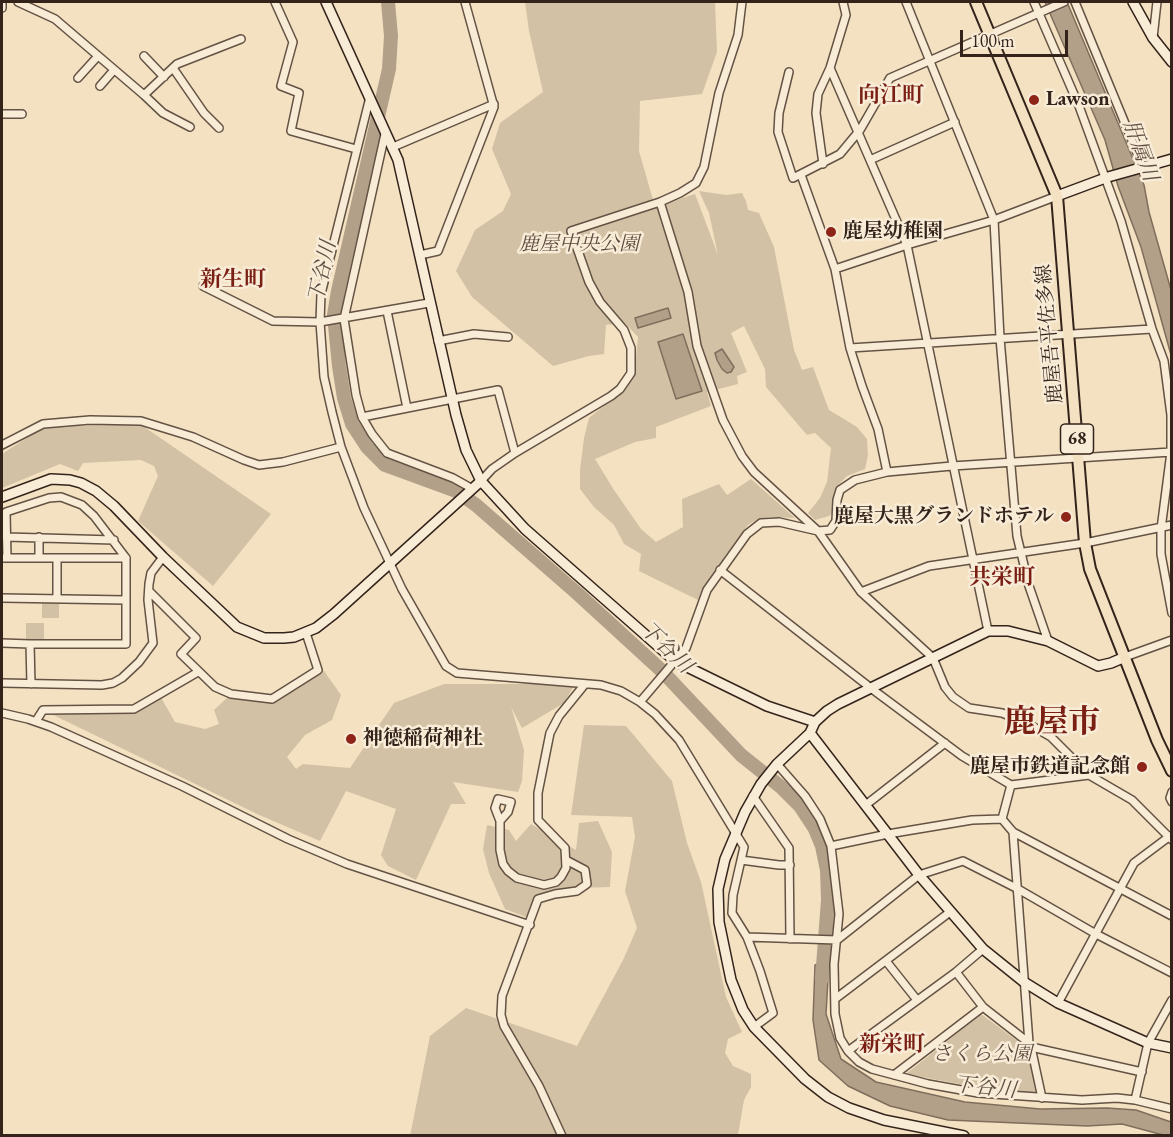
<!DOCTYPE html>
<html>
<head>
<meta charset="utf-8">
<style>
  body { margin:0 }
  #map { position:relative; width:1173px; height:1137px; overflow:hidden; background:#f4e1c1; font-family:"EB Garamond",serif }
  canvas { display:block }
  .frame { position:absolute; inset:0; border:3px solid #34231b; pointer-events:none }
  .scale { position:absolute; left:960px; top:30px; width:108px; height:27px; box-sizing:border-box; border:3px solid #34231b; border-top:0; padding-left:8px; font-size:18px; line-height:21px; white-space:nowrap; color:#34231b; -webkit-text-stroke:4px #f8ecd7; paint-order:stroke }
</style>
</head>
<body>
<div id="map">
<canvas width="1173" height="1137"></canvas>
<div class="frame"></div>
<div class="scale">100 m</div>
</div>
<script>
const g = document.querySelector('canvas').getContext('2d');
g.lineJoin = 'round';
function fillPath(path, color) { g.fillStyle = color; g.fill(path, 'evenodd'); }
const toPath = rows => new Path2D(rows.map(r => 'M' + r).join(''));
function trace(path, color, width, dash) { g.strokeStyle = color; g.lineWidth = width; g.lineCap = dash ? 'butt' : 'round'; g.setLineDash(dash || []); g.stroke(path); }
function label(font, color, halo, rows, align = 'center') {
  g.font = font + ' "EB Garamond","Noto Serif JP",serif'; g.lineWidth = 5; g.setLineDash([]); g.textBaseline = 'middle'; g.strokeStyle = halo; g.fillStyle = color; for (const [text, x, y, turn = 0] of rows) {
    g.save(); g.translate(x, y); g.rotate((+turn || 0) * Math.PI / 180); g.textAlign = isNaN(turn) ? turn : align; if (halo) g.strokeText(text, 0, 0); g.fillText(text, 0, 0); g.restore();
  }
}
fillPath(toPath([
  [525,2,715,2,717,52,702,94,640,101,639,151,655,207,695,194,718,255,709,213,699,191,726,195,742,193,746,201,748,210,759,213,774,247,794,350,802,370,813,367,829,410,857,427,867,439,868,455,865,469,847,476,839,484,835,495,835,510,829,516,815,520,808,513,820,498,827,482,831,448,815,433,807,435,766,387,765,369,744,326,731,333,747,372,737,376,738,384,707,392,711,406,656,427,656,438,635,442,595,459,614,490,641,529,656,542,683,527,682,499,719,484,727,495,751,479,795,518,770,517,758,519,748,525,725,556,698,600,639,571,641,554,624,544,614,525,594,507,580,489,580,470,584,438,589,418,616,396,634,377,638,337,625,323,606,325,604,354,589,356,553,366,472,297,456,271,475,230,503,211,511,194,492,149,500,123,543,92,529,31],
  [140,424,271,514,213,586,138,521,158,476,154,466,141,460,83,463,78,471,60,464,2,488,2,454,44,427],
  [42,601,59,601,59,618,42,618],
  [26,623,44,623,44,640,26,640],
  [319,671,324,671,341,695,332,720,305,735,287,757,296,769,303,764,350,768,394,703,444,684,575,684,564,703,522,728,511,707,524,750,522,781,518,792,453,782,466,804,451,804,416,880,388,866,381,855,396,809,346,791,320,841,257,814,41,709,134,709,159,694,175,722,205,729,219,724,214,710,228,697,276,702],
  [584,725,626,726,672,781,687,843,701,882,726,997,742,1032,728,1039,725,1053,733,1066,751,1074,751,1087,744,1100,738,1135,410,1136,430,1036,466,1008,577,1046,623,960,637,928,625,891,635,837,632,817,571,815],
  [598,821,612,852,610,887,576,888,538,899,526,917,505,909,489,873,483,849,487,825,509,830,516,841,531,824,576,850,579,823],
  [981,1014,1027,1048,1036,1093,986,1089,906,1074]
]), '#d3c1a5');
const water = toPath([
  [1045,2,1067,2,1144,185,1149,212,1171,290,1171,355,1141,247,1118,186,1105,140,1045,2],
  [668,308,671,318,638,328,635,318,668,308],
  [683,334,702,391,676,399,658,342,683,334],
  [722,349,734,367,731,372,727,373,722,369,717,360,715,353,722,349],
  [829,961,826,1014,841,1059,876,1082,965,1102,1040,1109,1107,1108,1136,1110,1171,1122,1171,1135,1163,1135,1122,1124,1087,1126,948,1120,890,1106,848,1086,819,1060,813,1020,815,965,829,961]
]);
fillPath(water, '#b3a089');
trace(water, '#806e5d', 1.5);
trace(toPath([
  [388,2,391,36,389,69,338,291,334,315,339,366,344,398,352,424,367,447,385,465,456,491,476,505,578,594,662,671,741,755,781,787,800,806,815,829,822,846,827,870,828,900,822,979]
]), '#b3a089', 14);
const street = toPath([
  [18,2,55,19,144,95,177,64,241,39],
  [275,2,293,42,281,86,299,93,291,131,356,149],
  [906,2,994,220,1000,338,1017,536,1029,586,1048,641],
  [1034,2,1079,106,1121,221,1152,329,1164,361,1171,415,1171,452,1161,529,1161,554,1172,613],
  [1075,2,1143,167],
  [2,8,2,2],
  [1153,38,1157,2],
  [144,56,164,77],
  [173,68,204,113,219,128],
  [830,68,907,245,988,631],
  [789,72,779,113,778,132,793,178,840,154,860,130,890,78,1064,2],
  [78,78,98,56],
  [100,86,114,70],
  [144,95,163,113,190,127],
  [370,97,321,294,320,322,324,377,332,412,341,447,364,508,402,589,446,666,457,673,601,685,621,691,640,702,655,714,679,740,744,847,733,895,732,913,747,937,760,971,773,1013,754,1027],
  [2,114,22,114],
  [385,134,344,319,356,395,362,417,372,434,387,453,453,478,471,488],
  [393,147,494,104],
  [870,160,955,122],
  [823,164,816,113,818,94,830,68,846,15,843,2],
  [801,175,835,269,850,348,862,386,878,429,887,472],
  [660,202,688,292,697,346,723,420,742,456,754,472,818,531,861,592,933,658,945,687,953,697,969,708,1002,713,1025,722,1051,737,1089,775,1132,800,1172,840],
  [420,255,438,251,494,107,465,2],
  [835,269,907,245,994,220,1057,196],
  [203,286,273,321,320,322,429,303],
  [387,311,407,408],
  [438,341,474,334,508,337],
  [850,348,1152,329],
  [362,417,498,390,515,453],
  [2,445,43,424,90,420,141,421,193,437,244,460,259,465,283,462,341,447],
  [481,481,492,469,515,453,611,396,620,389,631,373,631,348,624,330,600,302,589,282,571,231,660,202,680,193,696,183,704,167,719,93,738,35,742,2],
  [6,537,114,540],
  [39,557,39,537],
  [2,558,126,558,126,644,30,644,31,684],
  [7,558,6,512,49,498,61,497,82,505,94,516,126,558],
  [57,558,57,598],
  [720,570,872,689,962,756,1011,785,1089,775],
  [149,591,196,638,181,654,215,687,231,694,272,699,318,670,306,633],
  [861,592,929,566,1085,543,1172,525],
  [2,598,126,600],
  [2,643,30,644],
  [1125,657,1172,640],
  [2,683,102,685,113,683,122,678,139,662,153,643,148,600,149,584,151,573,163,557],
  [640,702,686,648,707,590,747,534,761,523,779,522,818,531,830,530,836,521,837,500,840,490,855,480,887,472,952,466,1171,452],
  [2,713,28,719,51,727,182,786,288,839,347,864,530,925],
  [36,721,43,710,134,709,198,672],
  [777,764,805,796,820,819,831,846,839,914,834,964,835,1014,840,1038,848,1051,859,1062,872,1069,928,1084,978,1093,1082,1100,1117,1098,1135,1100,1172,1109],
  [1172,792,1170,798,1172,802],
  [753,796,789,848,790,939],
  [867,804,945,743],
  [1002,819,1011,785],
  [500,821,495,808,498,799,511,802,508,812,500,821,500,850,503,864,508,871,517,878,544,885,556,882,561,877,566,868,565,848,538,820,538,793,550,733,559,716,585,684],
  [1013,832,1029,1043],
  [831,846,888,834,972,820,1002,819,1013,832,1172,916],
  [741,860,779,865,790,865],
  [747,937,837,940,919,875,963,861,1018,889,1096,934,1172,973],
  [886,961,917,1000],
  [956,972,983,1007,1029,1043,1031,1047,1042,1098],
  [835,999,950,912],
  [1058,1003,1134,863,1170,836],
  [1031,1047,1142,1072],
  [848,1051,956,972,983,949],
  [894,1075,983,1007],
  [1135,1100,1148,1043,1172,1000],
  [562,1136,539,1086,504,1026,501,1015,502,996,538,899,555,894,577,891,587,884,585,870,566,860]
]);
const secondary = toPath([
  [326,2,398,160,456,415,466,450,481,481,525,529,675,661,767,706,815,722],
  [1133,2,1153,38,1172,62],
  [1057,196,1108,177,1172,159],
  [2,497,51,479,70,480,81,483,96,491,114,506,163,557,237,627,264,638,284,638,294,637,316,628,334,614,481,481],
  [810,733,919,875,983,949,1024,982,1058,1003,1148,1043,1172,1048],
  [964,1136,884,1120,849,1108,828,1097,805,1079,754,1027,743,1010,731,980,719,922,718,889,725,859,745,812,761,784,777,764,810,733,815,722,827,711,838,704,988,631,1008,631,1048,641,1098,666,1111,663,1125,657]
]);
const primary = toPath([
  [976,2,1057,196,1085,543,1090,569,1157,740,1172,771]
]);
trace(street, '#645244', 10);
trace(secondary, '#34231b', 12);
trace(primary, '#34231b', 14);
trace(street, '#f8ecd7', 7);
trace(secondary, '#f8ecd7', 9);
trace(primary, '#f4e1c1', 10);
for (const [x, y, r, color] of [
  [1034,100,6,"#8f2418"],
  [831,232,6,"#8f2418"],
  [1066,517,6,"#8f2418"],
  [351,739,6,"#8f2418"],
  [1142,767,6,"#8f2418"]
]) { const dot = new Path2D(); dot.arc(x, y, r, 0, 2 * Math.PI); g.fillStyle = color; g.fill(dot); trace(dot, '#f8ecd7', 2); }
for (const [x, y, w] of [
  [1077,439,33]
]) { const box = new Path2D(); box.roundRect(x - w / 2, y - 15, w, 30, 4.5); g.fillStyle = '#f8ecd7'; g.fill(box); trace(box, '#34231b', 1.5); }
label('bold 18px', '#34231b', null, [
  ["68",1077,439]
]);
label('bold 20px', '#34231b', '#f8ecd7', [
  ["Lawson",1046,100],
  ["鹿屋幼稚園",843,232],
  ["鹿屋大黒グランドホテル",1054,517,"right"],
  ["神徳稲荷神社",363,739],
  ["鹿屋市鉄道記念館",1130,767,"right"]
], 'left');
label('italic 20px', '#5c4a3e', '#f8ecd7', [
  ["鹿屋中央公園",579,245],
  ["さくら公園",982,1055]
]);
label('20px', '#34231b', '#f8ecd7', [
  ["鹿屋吾平佐多線",1050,334,-95]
]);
label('italic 21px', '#604f42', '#f8ecd7', [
  ["肝属川",1140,151,70],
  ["下谷川",323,272,-78],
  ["下谷川",666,648,44],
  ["下谷川",985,1088,6]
]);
label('bold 22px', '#7a1f14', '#f8ecd7', [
  ["向江町",891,96],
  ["新生町",233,280],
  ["共栄町",1002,578],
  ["新栄町",892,1045]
]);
label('bold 32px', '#7a1f14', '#f8ecd7', [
  ["鹿屋市",1052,723]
]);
</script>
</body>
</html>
